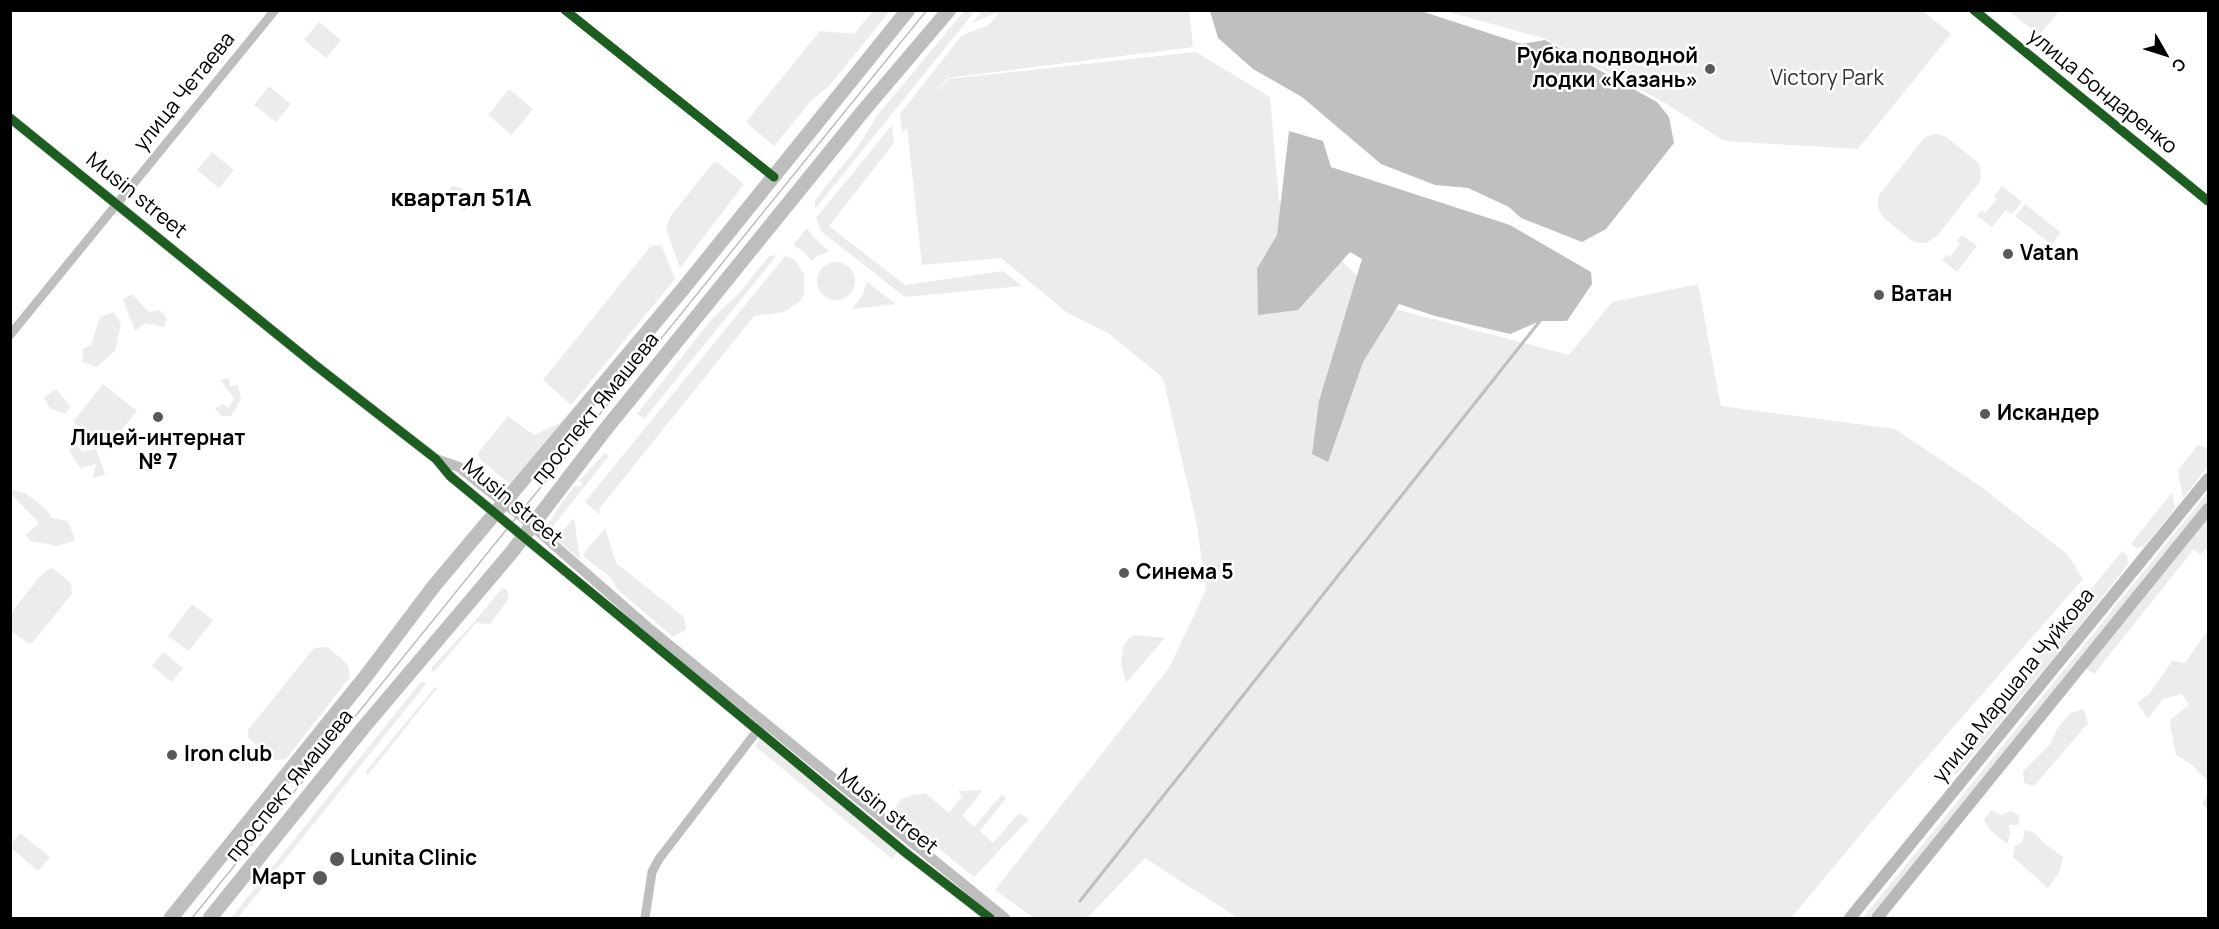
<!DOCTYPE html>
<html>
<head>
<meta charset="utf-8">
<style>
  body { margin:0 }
  #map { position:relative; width:2219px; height:929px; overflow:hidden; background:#fff; font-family:Manrope,sans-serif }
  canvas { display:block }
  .frame { position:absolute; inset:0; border:12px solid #000; pointer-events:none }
  .north { position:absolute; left:2135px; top:24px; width:60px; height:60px; -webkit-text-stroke:4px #fff; paint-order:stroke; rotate:129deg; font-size:16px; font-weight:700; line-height:24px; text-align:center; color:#000 }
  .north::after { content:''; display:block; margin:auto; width:21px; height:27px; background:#000; clip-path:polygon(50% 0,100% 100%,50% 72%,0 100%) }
</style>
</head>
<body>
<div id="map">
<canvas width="2219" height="929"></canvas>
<div class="frame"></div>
<div class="north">С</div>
</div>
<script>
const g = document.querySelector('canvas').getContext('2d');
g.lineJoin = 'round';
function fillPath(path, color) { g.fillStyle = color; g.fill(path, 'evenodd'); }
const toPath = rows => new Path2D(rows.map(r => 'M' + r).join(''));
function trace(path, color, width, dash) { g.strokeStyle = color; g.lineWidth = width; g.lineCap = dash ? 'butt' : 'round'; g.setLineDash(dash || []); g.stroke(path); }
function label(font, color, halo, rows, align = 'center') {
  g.font = font + ' Manrope,sans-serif'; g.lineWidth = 5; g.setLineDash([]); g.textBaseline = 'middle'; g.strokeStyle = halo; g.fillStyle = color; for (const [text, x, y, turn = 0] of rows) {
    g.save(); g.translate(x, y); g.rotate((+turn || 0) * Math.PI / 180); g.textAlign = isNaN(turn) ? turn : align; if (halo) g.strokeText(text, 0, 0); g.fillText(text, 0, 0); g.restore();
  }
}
fillPath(toPath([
  [1922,10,1951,34,1858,149,1724,141,1665,103,1546,39,1445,11],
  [873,11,890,11,829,86,811,101,774,146,746,122,820,31,854,34],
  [964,11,975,11,815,209,815,200,859,145,876,117],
  [982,11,1189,11,1193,47,947,78,932,97,948,79,1196,52,1270,97,1279,201,1391,308,1569,355,1612,302,1698,284,1721,406,1895,429,1980,486,2067,554,2083,579,1887,803,1791,918,1238,918,1145,858,1087,918,1034,918,995,890,1169,668,1206,590,1197,525,1163,378,1108,333,1066,312,1001,258,922,265,907,128,902,133,900,114,962,35,989,25,999,12,972,23],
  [2009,11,2059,11,2039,35],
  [319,22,341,40,326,58,304,40],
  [269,86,291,104,276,122,254,105],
  [509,89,533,109,512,135,488,115],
  [892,125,894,143,829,226,905,285,1003,271,1022,286,905,297,822,232,816,218],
  [1935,134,1945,136,1976,161,1980,166,1981,178,1979,183,1937,236,1926,243,1919,243,1912,241,1883,217,1878,208,1878,202,1879,195,1925,137],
  [212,152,234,170,219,188,197,170],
  [717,162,744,184,680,268,666,229,670,217,712,164],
  [452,186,461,188,474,200,466,210,463,210,447,197,446,194],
  [2002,186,2022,202,2012,214,2006,210,1992,227,1977,216,1981,211,1985,213,1997,199,1994,196],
  [2025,204,2060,232,2052,245,2015,216],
  [807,228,814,238,829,251,817,256,812,261,803,251,793,245],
  [1962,235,1977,246,1957,272,1942,260,1947,254,1950,257,1960,244,1957,241],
  [659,245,662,247,675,279,571,405,543,380,651,246],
  [777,255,644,419,637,414,710,321,739,293,769,256],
  [785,256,795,260,804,275,804,294,800,301,784,312,754,316,599,509,600,514,585,502],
  '817 281a19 19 0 1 1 38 0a19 19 0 1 1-38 0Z',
  [867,282,896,304,852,309,862,296],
  [132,294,149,312,159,310,167,318,164,327,145,323,135,331,123,299],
  [114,312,121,324,115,351,96,367,82,362,83,349,91,345,100,317],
  [229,378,230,386,238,385,241,399,231,416,222,416,215,409,222,404,229,408,234,398,220,380],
  [103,384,137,411,106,449,73,422],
  [56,389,70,406,66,414,50,409,44,397],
  [508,416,534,435,562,422,510,484,480,459,478,453],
  [76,445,83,452,96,449,105,474,93,478,96,464,80,468,69,450],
  [2198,445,2208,448,2208,466,2183,498,2178,470],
  [605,453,609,456,550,530,558,536,574,518,580,559,555,538,547,526,558,508,575,485,579,487,582,483,579,481],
  [10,489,25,493,46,509,52,518,68,521,75,540,58,546,30,541,26,535,39,523,11,494],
  [2172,492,2175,508,2144,547,2136,548,2131,544],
  [2208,492,2208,501,1869,918,1863,918],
  [2208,516,2208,548,2200,554,2194,549,2094,674,2085,668],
  [605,528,616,563,684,617,686,630,673,637,616,588,611,578,587,559,584,555,585,552],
  [2122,551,2127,555,2128,564,2072,636,1957,774,1946,768],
  [50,568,54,569,71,583,72,594,32,643,28,643,11,631,11,613,40,576],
  [503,587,508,592,508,600,490,624,476,623,434,672,432,671,432,667,475,621],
  [192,604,213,620,189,651,168,636],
  [2208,630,2208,809,2202,804,2208,794,2207,780,2192,765,2176,755,2170,725,2171,719,2189,705,2182,694,2163,699,2148,718,2137,703,2150,693,2172,661,2185,663],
  [1135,635,1165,638,1126,683,1121,663,1123,647,1128,639],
  [328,647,348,665,350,677,286,759,275,760,248,738,248,730,314,648],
  [163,652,183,668,172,682,152,666],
  [424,682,426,684,238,918,231,918,420,683],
  [438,687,367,776,366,771,434,688],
  [2084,709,2088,723,2034,786,2024,783,2023,771,2051,743,2057,729,2070,713],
  [760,739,898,852,892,859,755,746],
  [983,790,962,816,974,827,1002,794,1006,798,980,831,993,843,1019,813,1029,819,974,877,897,815,895,809,900,800,912,795,925,793,949,813,962,797,958,791],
  [1991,810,2001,815,2011,811,2020,816,2018,825,2009,825,2010,834,2007,844,1990,830,1984,819],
  [2025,830,2035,833,2044,843,2063,857,2060,871,2048,888,2013,857,2015,846,2022,842],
  [20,833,50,857,38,871,11,848,11,844]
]), '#ececec');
fillPath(toPath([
  [1210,11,1421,11,1522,44,1545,40,1657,102,1669,117,1674,143,1606,229,1582,242,1521,218,1509,207,1468,188,1435,185,1381,164,1302,97,1253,69,1218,38],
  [1289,131,1323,141,1331,167,1510,225,1591,272,1592,284,1567,321,1540,321,1510,334,1435,316,1399,304,1363,362,1328,462,1312,454,1319,401,1362,259,1350,252,1298,310,1258,315,1257,269,1277,235]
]), '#bfbfbf');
trace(toPath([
  [1080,901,1540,321]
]), '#bfbfbf', 3);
const primary = toPath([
  [171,918,366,676,434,586,683,289,908,10],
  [210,918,363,728,511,553,605,430,864,110,949,10]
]);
trace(primary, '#dbdbdb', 15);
trace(toPath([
  [565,10,774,177],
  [10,335,275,10],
  [645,918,652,872,659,859,760,727]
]), '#bebebe', 9);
trace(toPath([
  [1974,10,2208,201],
  [10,118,315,365,436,459,450,476,906,853,990,918],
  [436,459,459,467,522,517,651,630,1005,918]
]), '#bebebe', 10);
trace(toPath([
  [1850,918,2208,479],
  [1877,918,2208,509]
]), '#b8b8b8', 12);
trace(primary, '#bebebe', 14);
trace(toPath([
  [192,918,927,10]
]), '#bebebe', 1.5);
trace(toPath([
  [565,10,774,177],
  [1974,10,2208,201],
  [10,118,315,365,436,459,450,476,906,853,990,918]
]), '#1b5e20', 9);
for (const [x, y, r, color] of [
  [1710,69,6,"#595959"],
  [2008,254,6,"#595959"],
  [1879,295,6,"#595959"],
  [1985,414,6,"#595959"],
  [158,417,6,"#595959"],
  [1124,573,6,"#595959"],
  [172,755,6,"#595959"],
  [337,859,8,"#595959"],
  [320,878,8,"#595959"]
]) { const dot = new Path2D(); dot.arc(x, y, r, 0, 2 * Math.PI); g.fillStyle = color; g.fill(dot); trace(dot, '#fff', 2); }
label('bold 21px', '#000', '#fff', [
  ["Рубка подводной",1698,57,"right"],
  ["лодки «Казань»",1698,81,"right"],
  ["Vatan",2020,254],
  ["Ватан",1891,295],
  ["Искандер",1997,414],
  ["Лицей-интернат",158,439,"center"],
  ["№ 7",158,463,"center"],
  ["Синема 5",1136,573],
  ["Iron club",184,755],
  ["Lunita Clinic",350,859],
  ["Март",306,878,"right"]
], 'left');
label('21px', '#333', '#fff', [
  ["Victory Park",1827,79]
]);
label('21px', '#000', '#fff', [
  ["улица Четаева",185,92,-51],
  ["улица Бондаренко",2102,92,39],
  ["Musin street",136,196,39],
  ["проспект Ямашева",596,409,-51],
  ["Musin street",512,503,40],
  ["улица Маршала Чуйкова",2014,686,-51],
  ["проспект Ямашева",290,786,-51],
  ["Musin street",887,812,39]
]);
label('bold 24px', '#000', '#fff', [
  ["квартал 51А",461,199]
]);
</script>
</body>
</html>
